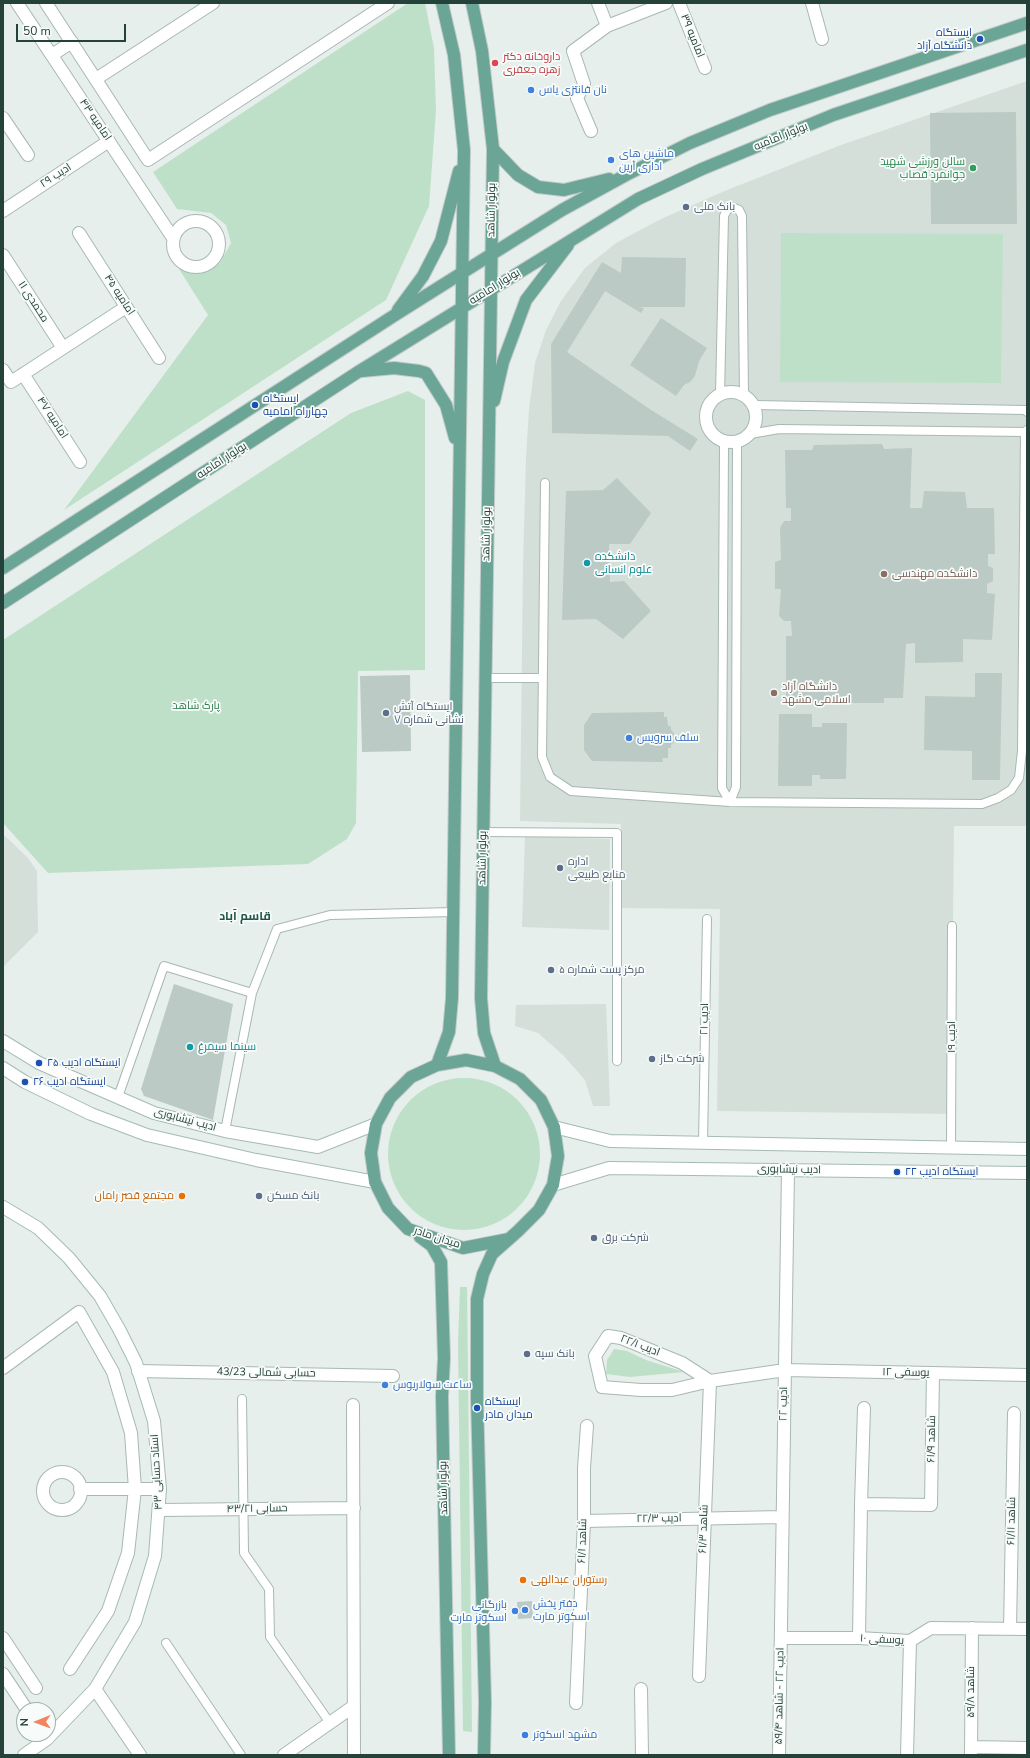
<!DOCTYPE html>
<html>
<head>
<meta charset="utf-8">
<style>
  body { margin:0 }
  #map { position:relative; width:1030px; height:1758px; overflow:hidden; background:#e6efeb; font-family:"Nunito Sans",sans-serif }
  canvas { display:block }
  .frame { position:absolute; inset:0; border:4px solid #24423a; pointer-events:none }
  .north { position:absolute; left:16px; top:1702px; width:40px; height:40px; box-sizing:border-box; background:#f7fbf9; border:1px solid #a3b1ad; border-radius:50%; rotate:269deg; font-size:11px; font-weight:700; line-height:16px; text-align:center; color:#24423a }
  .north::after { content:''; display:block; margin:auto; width:14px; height:18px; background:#f4845f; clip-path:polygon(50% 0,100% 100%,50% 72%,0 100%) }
  .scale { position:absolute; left:16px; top:24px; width:110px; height:18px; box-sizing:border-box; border:2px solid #24423a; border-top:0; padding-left:5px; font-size:12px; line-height:14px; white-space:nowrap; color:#24423a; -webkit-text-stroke:3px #f7fbf9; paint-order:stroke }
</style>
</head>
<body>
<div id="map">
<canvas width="1030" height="1758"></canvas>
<div class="frame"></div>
<div class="north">N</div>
<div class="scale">50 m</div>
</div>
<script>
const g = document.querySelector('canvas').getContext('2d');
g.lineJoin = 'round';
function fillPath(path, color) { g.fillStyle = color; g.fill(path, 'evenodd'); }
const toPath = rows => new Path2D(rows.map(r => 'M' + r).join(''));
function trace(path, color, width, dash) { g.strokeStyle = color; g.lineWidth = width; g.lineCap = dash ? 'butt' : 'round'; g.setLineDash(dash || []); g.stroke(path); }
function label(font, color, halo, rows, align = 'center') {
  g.font = font + ' "Nunito Sans",Cairo,sans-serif'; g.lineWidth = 3.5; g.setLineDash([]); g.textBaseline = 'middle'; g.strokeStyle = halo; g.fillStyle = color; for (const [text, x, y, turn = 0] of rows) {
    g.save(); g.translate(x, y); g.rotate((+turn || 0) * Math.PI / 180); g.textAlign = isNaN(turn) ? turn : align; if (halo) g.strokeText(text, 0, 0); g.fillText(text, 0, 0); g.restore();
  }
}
fillPath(toPath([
  [1027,81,1027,826,954,826,951,1114,717,1111,720,909,621,908,621,824,520,821,523,565,526,458,529,409,535,363,546,330,561,301,585,268,616,243,663,218,727,190,841,145],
  [3,834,28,858,37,871,38,932,3,967],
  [525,836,610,839,609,930,522,927],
  [606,1004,610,1106,593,1106,585,1080,563,1055,538,1033,515,1026,516,1005]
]), '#d4dfda');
fillPath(toPath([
  [408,3,425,3,434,48,436,110,429,206,386,300,64,510,208,315,179,269,204,272,220,263,231,243,226,225,211,213,177,209,153,172],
  [781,233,1003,234,1001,383,780,382],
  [408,391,425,400,425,670,358,671,356,823,347,839,308,864,48,873,3,823,3,640,351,413],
  '388 1154a76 76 0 1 1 152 0a76 76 0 1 1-152 0Z',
  [460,1287,467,1287,472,1732,463,1731,458,1342],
  [614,1349,627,1351,646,1360,684,1372,630,1377,606,1374,607,1360]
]), '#bfe0c8');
fillPath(toPath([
  [1016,112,1017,224,931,224,930,113],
  [622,257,686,258,685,307,639,307,644,308,641,313,605,291,567,352,651,410,698,439,690,451,668,436,552,433,551,344,602,262,621,273],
  [661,318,707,348,699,361,695,376,690,382,684,385,676,396,630,365],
  [882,444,884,449,912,448,910,508,922,508,924,491,965,492,967,508,994,508,995,554,988,554,988,566,993,568,993,581,987,584,987,593,995,594,992,640,963,639,963,662,915,663,915,643,906,644,903,698,884,698,884,703,807,703,807,698,786,699,786,636,792,636,791,621,784,621,779,616,781,589,775,589,775,562,781,560,780,528,784,521,791,521,791,508,786,508,785,450,812,450,814,445],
  [617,478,651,513,630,544,609,544,610,582,624,581,651,611,623,639,596,619,562,620,566,491,603,490],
  [975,673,1002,673,1000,780,972,780,972,751,924,750,925,696,975,697],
  [410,675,411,751,362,752,360,676],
  [664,712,664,717,667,717,668,726,671,726,671,730,674,733,674,742,671,745,671,748,668,748,668,758,662,758,663,762,592,761,584,750,584,725,592,713],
  [779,714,812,714,812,727,822,727,822,723,847,723,846,779,820,779,820,775,812,775,812,786,778,786],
  [174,984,233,1004,213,1120,144,1096,141,1089],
  [532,1601,533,1618,518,1619,517,1602]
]), '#bbcac4');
const lane = toPath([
  [720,394,724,216,727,210,732,207,739,210,742,216,744,395],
  [754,405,1025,410,1027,412],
  [750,434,779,429,1025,432],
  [714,435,724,444,722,788,730,802],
  [545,483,542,757,550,777,571,791,730,802,982,804,998,798,1011,790,1019,778,1022,751,1025,432,1027,430],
  [485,678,542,678],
  [730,802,736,787,737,443,739,441],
  [483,832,617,833,617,1061],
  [252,993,277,929,330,915,453,912],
  [118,1097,164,966,252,993,225,1131],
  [703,1143,707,919],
  [951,1147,952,926],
  [242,1399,244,1553,269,1589,270,1637,330,1723],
  [166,1643,241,1755]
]);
const street = toPath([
  [17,3,173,238],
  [46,3,148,160,388,3],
  [598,3,607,26],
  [679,3,705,68],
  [812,3,822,39],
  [52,55,72,42],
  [96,79,213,3],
  [3,118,28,155],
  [591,131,577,98,584,84,573,51,607,26,666,3],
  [3,211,109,141],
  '173 244a23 23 0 1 1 46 0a23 23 0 1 1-46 0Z',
  [79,233,159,358],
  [3,255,63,348],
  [3,370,11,382,126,307],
  [23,374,80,462],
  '706 417a25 25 0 1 1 50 0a25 25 0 1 1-50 0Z',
  [3,1368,79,1312,113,1372,131,1433,135,1489,128,1553,108,1611,70,1669],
  [138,1371,393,1376],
  [353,1405,354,1755],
  '43 1491a19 19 0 1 1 38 0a19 19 0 1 1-38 0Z',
  [80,1489,160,1489],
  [861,1504,864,1408],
  [160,1510,354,1508],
  [584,1521,782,1517],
  [1010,1629,1014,1413],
  [3,1638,36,1688],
  [781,1638,859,1638,910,1641,931,1628,1027,1629],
  [859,1638,861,1504,931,1505,933,1373],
  [3,1674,27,1710],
  [699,1676,710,1381,682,1363,621,1338,608,1336,595,1356,602,1387,641,1390,672,1390,710,1381,785,1370,1027,1375],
  [95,1689,140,1755],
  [641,1689,642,1755],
  [576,1703,584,1521,584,1468,587,1426],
  [971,1747,1027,1748],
  [284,1755,354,1706],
  [779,1755,788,1170],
  [907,1755,910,1641],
  [971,1755,972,1628]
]);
const secondary = toPath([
  [3,1041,39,1063,154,1113,225,1131,318,1147,376,1124],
  [3,1068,25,1082,91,1114,147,1135,256,1160,375,1182],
  [554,1127,610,1141,1027,1149],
  [553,1185,609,1168,1027,1173],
  [3,1207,38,1228,69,1258,100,1296,119,1329,136,1363,154,1421,160,1489,155,1556,135,1622,95,1689,47,1739,24,1755]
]);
const primary = toPath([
  [472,3,482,51,493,149,481,998,484,1033,495,1066],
  [493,149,518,175,538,187,564,190,609,179],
  [398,310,423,276,441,241,459,171],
  [362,371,394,368,419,371,426,373,446,405,455,438],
  [494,401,503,362,526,300,568,245],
  [3,568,395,315,562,210,626,175,690,143,770,110,1027,23],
  [3,603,358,372,638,199,702,169,833,115,1027,50],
  [437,1065,449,1032,452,998,464,150,454,55,442,3],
  [420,1237,432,1246,441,1262,444,1358,442,1396,449,1755],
  [484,1755,485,1702,477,1399,477,1299,483,1274,492,1254,509,1239,518,1231,539,1210,553,1185,558,1156,554,1127,541,1100,520,1079,495,1066,466,1060,437,1065,411,1077,390,1098,376,1124,371,1153,375,1182,388,1208,408,1229,463,1248,509,1239]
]);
trace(lane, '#a8b8b2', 10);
trace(street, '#a8b8b2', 14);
trace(secondary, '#a4bbb3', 14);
trace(primary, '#c2cac8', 14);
trace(lane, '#fff', 8);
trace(street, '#fff', 12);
trace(secondary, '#fff', 12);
trace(primary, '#6aa596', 12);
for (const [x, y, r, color] of [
  [980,39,4,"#1a4fb4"],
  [495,63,4,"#e0444e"],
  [531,90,4,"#3f7fe0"],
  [611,160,4,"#3f7fe0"],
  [973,168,4,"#2e9e5b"],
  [686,207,4,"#5c6f8a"],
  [255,405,4,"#1a4fb4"],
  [587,563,4,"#0f9aa8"],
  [884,574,4,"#8d6e63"],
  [774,693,4,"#8d6e63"],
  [386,713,4,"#5c6f8a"],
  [629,738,4,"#3f7fe0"],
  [560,868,4,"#5c6f8a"],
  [551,970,4,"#5c6f8a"],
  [190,1047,4,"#0f9aa8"],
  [652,1059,4,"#5c6f8a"],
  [39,1063,4,"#1a4fb4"],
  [25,1082,4,"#1a4fb4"],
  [897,1172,4,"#1a4fb4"],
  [182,1196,4,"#e8710a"],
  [259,1196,4,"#5c6f8a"],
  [594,1238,4,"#5c6f8a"],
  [527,1354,4,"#5c6f8a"],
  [385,1385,4,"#3f7fe0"],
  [477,1408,4,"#1a4fb4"],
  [523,1580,4,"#e8710a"],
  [525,1610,4,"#3f7fe0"],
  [515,1611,4,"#3f7fe0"],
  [525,1735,4,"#3f7fe0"]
]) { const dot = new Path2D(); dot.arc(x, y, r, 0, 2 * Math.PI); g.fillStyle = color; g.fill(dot); trace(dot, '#f7fbf9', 1.5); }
label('11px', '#164399', '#f7fbf9', [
  ["ایستگاه",972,33,"right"],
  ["دانشگاه آزاد",972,46,"right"],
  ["ایستگاه",263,399],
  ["چهارراه امامیه",263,412],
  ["ایستگاه ادیب ۲۵",47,1063],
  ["ایستگاه ادیب ۲۶",33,1082],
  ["ایستگاه ادیب ۲۲",905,1172],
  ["ایستگاه",485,1402],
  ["میدان مادر",485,1415]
], 'left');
label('11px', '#24423a', '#f7fbf9', [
  ["امامیه ۳۹",692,36,68],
  ["امامیه ۴۳",95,120,56],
  ["بولوار امامیه",781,137,-22],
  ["ادیب ۲۹",56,176,-33],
  ["بولوار شاهد",492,210,-89],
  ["بولوار امامیه",495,287,-32],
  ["امامیه ۴۵",119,295,57],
  ["محمدی ۱۱",33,302,57],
  ["امامیه ۴۷",52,418,57],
  ["بولوار امامیه",222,461,-33],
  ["بولوار شاهد",487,534,-89],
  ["بولوار شاهد",483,858,-89],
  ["ادیب ۲۱",705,1019,-89],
  ["ادیب ۱۹",952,1037,-90],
  ["ادیب نیشابوری",185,1120,15],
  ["ادیب نیشابوری",789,1170,1],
  ["میدان مادر",437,1238,18],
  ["ادیب ۲۲/۱",640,1346,21],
  ["حسابی شمالی 43/23",266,1373,1],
  ["یوسفی ۱۲",906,1373,1],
  ["ادیب ۲۲",784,1404,-89],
  ["شاهد ۶۱/۹",932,1439,-89],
  ["استاد حسابی ۴۳",157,1472,-93],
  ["بولوار شاهد",444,1488,-91],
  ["حسابی ۴۳/۲۱",257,1509,-1],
  ["ادیب ۲۲/۳",659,1519,-1],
  ["شاهد ۶۱/۱۱",1012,1521,-89],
  ["شاهد ۶۱/۳",704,1529,-88],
  ["شاهد ۶۱/۱",583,1541,-88],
  ["یوسفی ۱۰",882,1640,3],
  ["شاهد ۵۹/۸",971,1692,-90],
  ["ادیب ۲۲ - شاهد ۵۹/۴",780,1696,-89]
]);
label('11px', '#be3a42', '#f7fbf9', [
  ["داروخانه دکتر",503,57],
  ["زهره جعفری",503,70]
], 'left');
label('11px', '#366cbe', '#f7fbf9', [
  ["نان فانتزی یاس",539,90],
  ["ماشین های",619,154],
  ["اداری آرین",619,167],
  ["سلف سرویس",637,738],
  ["ساعت سولاریوس",393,1385],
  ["دفتر پخش",533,1604],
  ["اسکوتر مارت",533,1617],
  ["بازرگانی",507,1605,"right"],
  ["اسکوتر مارت",507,1618,"right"],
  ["مشهد اسکوتر",533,1735]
], 'left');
label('11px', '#27864d', '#f7fbf9', [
  ["سالن ورزشی شهید",965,162],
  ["جوانمرد قصاب",965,175]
], 'right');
label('11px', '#4e5e75', '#f7fbf9', [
  ["بانک ملی",694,207],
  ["ایستگاه آتش",394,707],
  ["نشانی شماره ۷",394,720],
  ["اداره",568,862],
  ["منابع طبیعی",568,875],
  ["مرکز پست شماره ۵",559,970],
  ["شرکت گاز",660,1059],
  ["بانک مسکن",267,1196],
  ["شرکت برق",602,1238],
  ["بانک سپه",535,1354]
], 'left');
label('11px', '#0d838f', '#f7fbf9', [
  ["دانشکده",595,557],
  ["علوم انسانی",595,570],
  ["سینما سیمرغ",198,1047]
], 'left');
label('11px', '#785e54', '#f7fbf9', [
  ["دانشکده مهندسی",892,574],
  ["دانشگاه آزاد",782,687],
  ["اسلامی مشهد",782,700]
], 'left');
label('11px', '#2d7a4b', '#f7fbf9', [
  ["پارک شاهد",196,706]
]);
label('11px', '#c56008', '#f7fbf9', [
  ["مجتمع قصر رامان",174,1196],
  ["رستوران عبدالهی",531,1580,"left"]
], 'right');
label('bold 12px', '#1f5548', '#f7fbf9', [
  ["قاسم آباد",245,917]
]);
</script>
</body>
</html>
